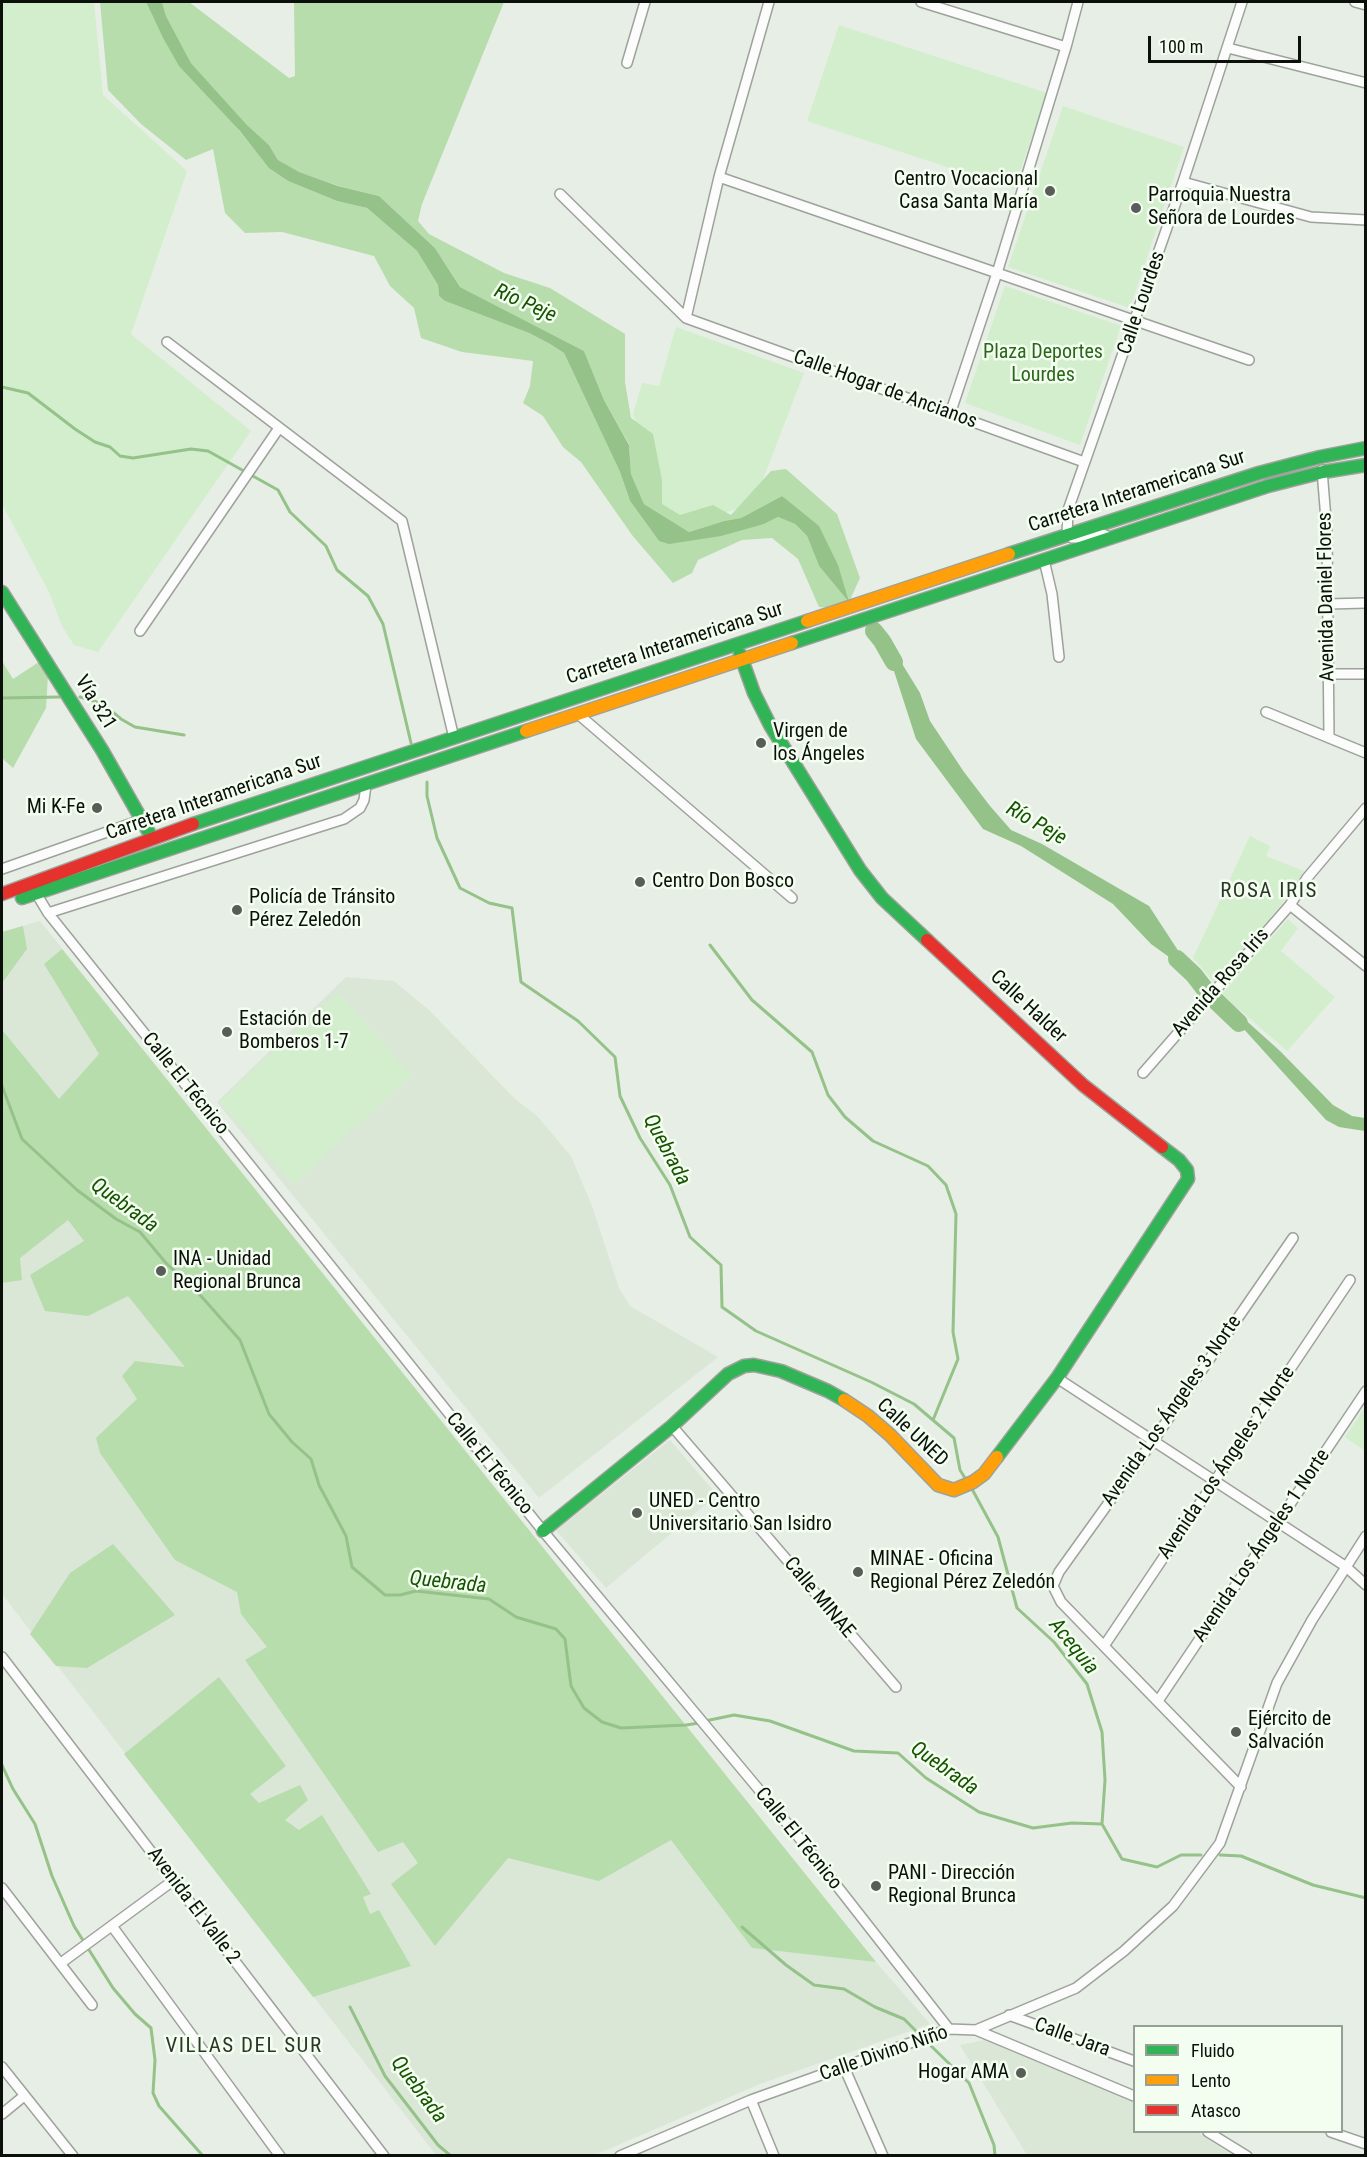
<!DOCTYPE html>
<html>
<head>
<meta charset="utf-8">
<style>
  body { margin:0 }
  #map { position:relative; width:1367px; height:2157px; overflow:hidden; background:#e7eee5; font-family:"Roboto Condensed",sans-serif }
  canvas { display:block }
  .frame { position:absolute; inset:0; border:3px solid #0b100a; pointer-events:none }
  .legend { position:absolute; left:1133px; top:2025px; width:210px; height:108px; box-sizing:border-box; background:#f3fef1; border:2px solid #969f95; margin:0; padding:8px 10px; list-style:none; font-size:18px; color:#0b100a }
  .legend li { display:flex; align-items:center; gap:12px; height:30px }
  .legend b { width:30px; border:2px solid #969f95 }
  .scale { position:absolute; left:1148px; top:36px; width:153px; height:27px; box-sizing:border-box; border:3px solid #0b100a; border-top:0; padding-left:8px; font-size:18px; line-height:21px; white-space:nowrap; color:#0b100a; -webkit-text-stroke:4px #f3fef1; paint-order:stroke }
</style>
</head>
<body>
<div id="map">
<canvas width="1367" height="2157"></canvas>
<div class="frame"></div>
<ul class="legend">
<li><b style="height:8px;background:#30b455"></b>Fluido</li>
<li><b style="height:8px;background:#ff9f0a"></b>Lento</li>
<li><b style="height:8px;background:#e5322d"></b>Atasco</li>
</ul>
<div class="scale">100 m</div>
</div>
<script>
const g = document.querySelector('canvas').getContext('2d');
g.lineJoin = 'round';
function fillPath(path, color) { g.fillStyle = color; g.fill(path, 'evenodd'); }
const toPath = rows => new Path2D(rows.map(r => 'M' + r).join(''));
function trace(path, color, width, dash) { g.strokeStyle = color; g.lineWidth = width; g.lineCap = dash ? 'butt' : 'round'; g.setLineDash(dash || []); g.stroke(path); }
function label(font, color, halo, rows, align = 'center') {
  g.font = font + ' "Roboto Condensed",sans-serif'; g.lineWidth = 5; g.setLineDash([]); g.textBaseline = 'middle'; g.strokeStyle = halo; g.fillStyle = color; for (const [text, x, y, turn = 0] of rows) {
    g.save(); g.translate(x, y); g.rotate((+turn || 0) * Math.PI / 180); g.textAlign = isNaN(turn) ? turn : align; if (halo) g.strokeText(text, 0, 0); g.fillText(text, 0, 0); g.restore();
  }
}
fillPath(toPath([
  [40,921,876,1962,930,2024,760,2084,595,2155,436,2155,2,1594,2,932],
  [346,977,394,981,429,1010,515,1099,537,1116,571,1156,592,1206,619,1288,630,1306,718,1357,539,1498,217,1102],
  [670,1440,717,1495,606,1588,556,1530],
  [984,2040,1134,2102,1134,2132,1197,2132,1232,2155,1027,2155,960,2045]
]), '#dae7d7');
fillPath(toPath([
  [2,2,94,2,103,95,187,171,131,334,251,431,98,652,74,645,62,626,49,592,2,504],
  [839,25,1047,93,1014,189,807,121],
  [1063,106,1184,147,1130,308,1008,267],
  [1005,286,1121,326,1080,445,965,403],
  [676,327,804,373,753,505,670,527,633,414,642,383,659,386],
  [1250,836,1270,846,1266,856,1304,871,1285,900,1215,983,1193,958],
  [1288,919,1298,928,1281,951,1335,997,1287,1051,1240,1010,1220,996],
  [338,993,412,1075,294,1184,219,1102],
  [1365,1407,1365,1451,1345,1437]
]), '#d3eecc');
fillPath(toPath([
  [100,2,146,2,162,36,270,168,288,181,337,201,367,208,417,251,438,285,439,296,445,301,529,333,550,344,564,353,620,472,630,501,659,541,764,524,778,517,795,524,807,536,819,566,848,600,782,496,741,518,724,521,689,532,644,504,631,474,629,444,604,400,584,351,460,287,435,248,379,196,339,186,298,172,278,160,269,145,247,125,191,63,166,16,162,2,189,2,289,78,295,76,294,2,504,2,422,204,418,221,429,234,504,273,550,288,625,334,625,382,631,418,653,434,662,480,662,504,680,515,713,505,731,515,771,471,786,469,837,514,860,578,849,602,833,608,819,607,798,559,772,538,742,540,698,560,692,573,673,583,632,535,581,462,563,447,543,416,523,403,530,386,533,361,462,352,421,338,414,308,390,286,374,256,282,232,245,233,225,213,213,149,186,160,141,124,108,90],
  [2,661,13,679,39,662,48,675,46,708,13,768,2,758],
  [23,926,27,949,2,983,2,932],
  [62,949,876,1962,752,1948,671,1840,599,1881,508,1858,435,1946,391,1884,418,1863,403,1842,378,1852,245,1660,267,1647,241,1614,237,1592,175,1560,100,1453,96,1438,137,1399,122,1376,135,1361,185,1367,128,1296,88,1316,45,1311,30,1275,84,1241,68,1220,20,1258,22,1280,2,1283,2,1030,59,1099,99,1054,44,964],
  [113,1544,175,1615,87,1668,56,1666,30,1634,70,1573],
  [219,1677,286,1766,250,1794,259,1803,300,1785,308,1800,285,1820,299,1830,322,1815,371,1894,363,1897,370,1914,379,1910,411,1966,313,1997,124,1754]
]), '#b7ddad');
fillPath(toPath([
  [146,2,162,2,166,16,191,63,247,125,269,145,278,160,299,172,338,186,379,196,435,248,460,287,584,351,604,400,629,445,631,474,644,504,689,532,724,521,741,518,782,496,819,526,838,565,849,602,819,566,807,536,795,524,778,517,764,524,721,536,669,544,659,541,630,501,620,472,564,353,550,344,529,333,445,301,439,296,438,285,417,251,367,208,337,201,288,181,269,168,240,131,179,66,162,36],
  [882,641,893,649,920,693,930,721,964,772,990,806,1011,830,1042,844,1149,906,1194,975,1151,944,1113,904,1021,846,983,829,916,739,893,668,881,654],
  [1223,1006,1241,1016,1280,1051,1333,1105,1352,1116,1365,1118,1365,1131,1339,1127,1326,1120]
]), '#94c289');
trace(toPath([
  [2,387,28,393,75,429,95,442,110,447,120,456,133,458,191,449,208,451,278,490,290,512,326,546,337,570,368,596,383,624,411,743],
  [80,697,103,704,121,719,135,727,184,735],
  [2,698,60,697],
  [427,782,427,796,437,838,460,888,489,903,512,908,521,982,578,1021,615,1057,620,1096,640,1138,670,1185,690,1237,721,1265,722,1307,756,1331,871,1382,914,1404,954,1438,960,1470,965,1478],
  [710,945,752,1000,812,1052,828,1095,845,1117,873,1141,928,1166,946,1185,956,1214,953,1332,958,1359,933,1420],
  [2,1086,22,1139,77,1190,116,1219,140,1232,166,1263,201,1296,240,1340,269,1414,292,1442,311,1459,319,1485,346,1536,352,1567,385,1595,400,1595,416,1591,489,1599,516,1617,556,1629,565,1639,571,1686,584,1708,602,1722,621,1728,686,1725,699,1723],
  [972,1489,998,1537,1017,1608,1054,1642,1087,1684,1102,1732,1105,1780,1102,1824,1122,1859,1157,1867,1181,1855,1201,1855],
  [705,1721,734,1715,770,1721,854,1751,898,1753,926,1778,979,1812,1033,1828,1072,1823,1102,1824],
  [2,1765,13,1789,35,1824,52,1876,74,1926,113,1988,135,2014,151,2028,155,2060,153,2093,159,2106,203,2156],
  [1220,1855,1241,1856,1313,1885,1366,1898],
  [742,1927,786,1965,814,1985,844,1989,875,2007,904,2019,921,2036],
  [350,2007,385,2076,438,2145,451,2156],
  [926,2041,969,2083,994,2145,995,2156]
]), '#94c289', 3);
trace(toPath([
  [874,631,882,641,894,662],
  [1177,959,1194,975,1204,988],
  [1216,1001,1239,1023]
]), '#94c289', 18);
const street = toPath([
  [921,2,1066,47],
  [1355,2,1366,5],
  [1228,48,1366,83],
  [627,63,645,2],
  [719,177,1249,360],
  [1183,182,1311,217,1366,220],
  [560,194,686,318,1084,462],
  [686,318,719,177,769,2],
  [167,342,402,521,454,738],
  [950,414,997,273,1066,47,1078,2],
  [1322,470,1327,532,1329,738],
  [1067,535,1068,510,1183,182,1242,2],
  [1072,538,1083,538,1100,533,1110,537],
  [1044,560,1052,594,1059,657],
  [1328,604,1366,603],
  [140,631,279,428],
  [1330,674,1366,674],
  [1266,712,1366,753],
  [578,714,792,898],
  [2,869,141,820],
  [36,893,48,913,543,1531,801,1840,949,2029],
  [1290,905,1366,966],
  [48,913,344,819,360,808,364,800,366,785],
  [1143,1073,1290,905,1307,878,1366,808],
  [1057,1378,1345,1566,1366,1585],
  [672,1426,896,1687],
  [1104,1646,1350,1280],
  [2,1657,384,2156],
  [1158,1701,1366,1391],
  [1241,1787,1061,1602,1053,1586,1059,1572,1153,1441,1293,1238],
  [2,1888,92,2005],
  [112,1926,280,2156],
  [61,1963,174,1880],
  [1009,2015,1134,2061],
  [976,2030,1134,2096],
  [2,2067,73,2156],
  [844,2067,883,2156],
  [751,2100,774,2156],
  [2,2114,24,2096],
  [1208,2132,1247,2156],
  [1331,2132,1366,2144],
  [620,2156,751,2100,949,2029,976,2030,1076,1988,1124,1951,1173,1906,1220,1843,1277,1683,1312,1620,1366,1536]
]);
const fast = toPath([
  [1009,554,1259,473,1320,457,1366,448],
  [2,592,102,750,152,838],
  [792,643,1268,486,1323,472,1366,465],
  [740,654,754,693,770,725,860,870,882,898,927,940],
  [193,824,807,621],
  [22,898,526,731],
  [997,1457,1057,1378,1188,1179,1187,1170,1179,1160,1162,1147],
  [543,1531,672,1426,728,1374,744,1366,754,1365,781,1371,828,1391,844,1400]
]);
const slow = toPath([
  [807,621,1009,554],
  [526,731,792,643],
  [844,1400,868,1416,890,1435,938,1485,954,1490,973,1482,984,1474,997,1457]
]);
const jam = toPath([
  [2,894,193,824],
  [927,940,1083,1085,1162,1147]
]);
trace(street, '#9da29b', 12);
trace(fast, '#9da29b', 15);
trace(slow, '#9da29b', 15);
trace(jam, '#9da29b', 15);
trace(street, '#fbfcfb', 9);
trace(fast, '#30b455', 12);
trace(slow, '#ff9f0a', 12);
trace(jam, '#e5322d', 12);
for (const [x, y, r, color] of [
  [1050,191,6,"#585e57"],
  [1136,208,6,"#585e57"],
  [761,743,6,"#585e57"],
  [97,808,6,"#585e57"],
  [640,882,6,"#585e57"],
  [237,910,6,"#585e57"],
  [227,1032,6,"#585e57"],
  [161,1271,6,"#585e57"],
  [637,1513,6,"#585e57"],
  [858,1572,6,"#585e57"],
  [1236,1732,6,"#585e57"],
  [876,1886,6,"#585e57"],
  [1021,2073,6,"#585e57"]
]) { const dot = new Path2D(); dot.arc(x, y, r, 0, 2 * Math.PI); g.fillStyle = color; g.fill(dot); trace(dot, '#f3fef1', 2); }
label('20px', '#0b100a', '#f3fef1', [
  ["Centro Vocacional",1038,180,"right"],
  ["Casa Santa María",1038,203,"right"],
  ["Parroquia Nuestra",1148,196],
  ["Señora de Lourdes",1148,219],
  ["Virgen de",773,732],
  ["los Ángeles",773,755],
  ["Mi K-Fe",85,808,"right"],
  ["Centro Don Bosco",652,882],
  ["Policía de Tránsito",249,898],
  ["Pérez Zeledón",249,921],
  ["Estación de",239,1020],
  ["Bomberos 1-7",239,1043],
  ["INA - Unidad",173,1260],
  ["Regional Brunca",173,1283],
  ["UNED - Centro",649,1502],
  ["Universitario San Isidro",649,1525],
  ["MINAE - Oficina",870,1560],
  ["Regional Pérez Zeledón",870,1583],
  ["Ejército de",1248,1720],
  ["Salvación",1248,1743],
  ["PANI - Dirección",888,1874],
  ["Regional Brunca",888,1897],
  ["Hogar AMA",1009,2073,"right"]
], 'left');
label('20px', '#0b100a', '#f3fef1', [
  ["Calle Lourdes",1142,303,-71],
  ["Calle Hogar de Ancianos",885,390,20],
  ["Carretera Interamericana Sur",1137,492,-18],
  ["Avenida Daniel Flores",1327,597,-91],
  ["Carretera Interamericana Sur",675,644,-18],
  ["Vía 321",95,703,58],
  ["Carretera Interamericana Sur",214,798,-19],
  ["Avenida Rosa Iris",1221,983,-49],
  ["Calle Halder",1028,1007,43],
  ["Calle El Técnico",185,1084,51],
  ["Avenida Los Ángeles 3 Norte",1172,1411,-55],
  ["Calle UNED",912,1433,43],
  ["Avenida Los Ángeles 2 Norte",1227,1463,-56],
  ["Calle El Técnico",489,1464,51],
  ["Avenida Los Ángeles 1 Norte",1262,1546,-56],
  ["Calle MINAE",819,1598,50],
  ["Calle El Técnico",798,1839,51],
  ["Avenida El Valle 2",193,1906,53],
  ["Calle Jara",1072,2038,20],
  ["Calle Divino Niño",884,2054,-19]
]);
label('20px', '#2b671a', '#f3fef1', [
  ["Plaza Deportes",1043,353],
  ["Lourdes",1043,376]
]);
label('italic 21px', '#165300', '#f3fef1', [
  ["Río Peje",525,304,24],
  ["Río Peje",1036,824,30],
  ["Quebrada",666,1150,62],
  ["Quebrada",124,1206,36],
  ["Quebrada",448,1583,6],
  ["Acequia",1073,1647,51],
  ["Quebrada",944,1769,35],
  ["Quebrada",418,2090,53]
]);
g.letterSpacing = '1.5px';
label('21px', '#2c3629', '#f3fef1', [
  ["ROSA IRIS",1269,892],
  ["VILLAS DEL SUR",244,2047]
]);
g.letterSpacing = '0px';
</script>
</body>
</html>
